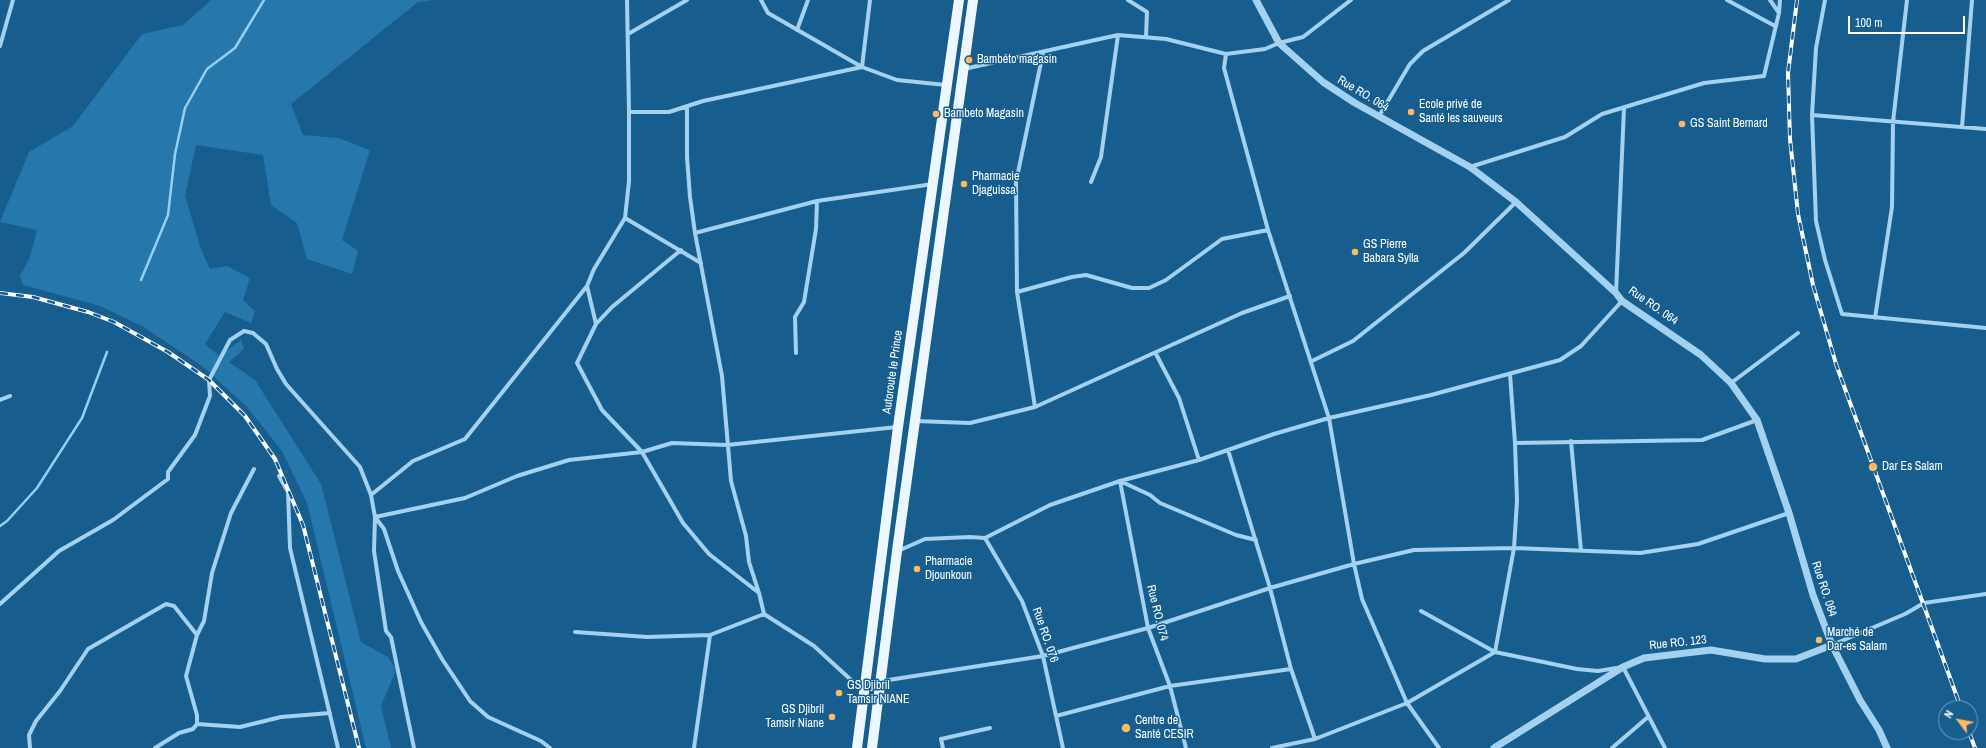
<!DOCTYPE html>
<html>
<head>
<meta charset="utf-8">
<style>
  body { margin:0 }
  #map { position:relative; width:1986px; height:748px; overflow:hidden; background:#175e8f; font-family:"Archivo Narrow",sans-serif }
  canvas { display:block }
  .north { position:absolute; left:1938px; top:700px; width:40px; height:40px; box-sizing:border-box; background:#175e8f; border:1px solid #749ebc; border-radius:50%; rotate:302deg; font-size:11px; font-weight:700; line-height:16px; text-align:center; color:#fff }
  .north::after { content:''; display:block; margin:auto; width:14px; height:18px; background:#ffb962; clip-path:polygon(50% 0,100% 100%,50% 72%,0 100%) }
  .scale { position:absolute; left:1848px; top:16px; width:117px; height:18px; box-sizing:border-box; border:2px solid #fff; border-top:0; padding-left:5px; font-size:12px; line-height:14px; white-space:nowrap; color:#fff; -webkit-text-stroke:3px #175e8f; paint-order:stroke }
</style>
</head>
<body>
<div id="map">
<canvas width="1986" height="748"></canvas>
<div class="north">N</div>
<div class="scale">100 m</div>
</div>
<script>
const g = document.querySelector('canvas').getContext('2d');
g.lineJoin = 'round';
function fillPath(path, color) { g.fillStyle = color; g.fill(path, 'evenodd'); }
const toPath = rows => new Path2D(rows.map(r => 'M' + r).join(''));
function trace(path, color, width, dash) { g.strokeStyle = color; g.lineWidth = width; g.lineCap = dash ? 'butt' : 'round'; g.setLineDash(dash || []); g.stroke(path); }
function label(font, color, halo, rows, align = 'center') {
  g.font = font + ' "Archivo Narrow",sans-serif'; g.lineWidth = 3; g.setLineDash([]); g.textBaseline = 'middle'; g.strokeStyle = halo; g.fillStyle = color; for (const [text, x, y, turn = 0] of rows) {
    g.save(); g.translate(x, y); g.rotate((+turn || 0) * Math.PI / 180); g.textAlign = isNaN(turn) ? turn : align; if (halo) g.strokeText(text, 0, 0); g.fillText(text, 0, 0); g.restore();
  }
}
fillPath(toPath([
  [211,0,433,0,418,2,291,104,303,135,338,138,370,150,342,240,358,251,352,274,307,259,297,223,271,205,263,155,196,145,185,196,201,249,210,269,227,266,250,278,243,300,255,311,251,323,225,312,205,344,219,356,241,340,244,349,229,362,255,380,321,484,361,642,388,657,396,670,381,706,391,748,366,748,307,503,282,451,246,406,202,366,142,326,100,306,23,285,20,276,30,257,37,230,0,222,29,152,73,126,142,34,183,25]
]), '#2677ab');
trace(toPath([
  [141,280,168,215,175,154,185,108,207,69,235,48,264,0],
  [0,526,7,521,37,488,82,418,107,352]
]), '#95cff2', 2.5);
trace(toPath([
  [761,0,768,13,862,67,897,80,946,85],
  [1128,0,1147,12,1146,37],
  [1727,0,1775,26],
  [1825,0,1816,48,1812,115,1816,221,1825,260,1842,314,1986,328],
  [1779,13,1780,0],
  [797,30,808,0],
  [628,34,687,0],
  [0,46,13,0],
  [1226,54,1224,68,1268,230,1329,418,1354,564,1362,599,1407,703,1439,748],
  [964,69,1118,35,1166,39,1226,54,1265,49,1279,43,1303,37,1351,0],
  [687,106,687,157,690,197,695,233,722,376,731,481,746,536,749,562,759,593],
  [629,112,669,112,703,101,862,67,870,0],
  [1812,115,1986,129],
  [1379,116,1410,64,1423,51,1509,0],
  [1962,127,1972,0],
  [1470,167,1565,137,1602,114,1704,83,1764,76,1779,13,1770,0],
  [1091,182,1101,157,1118,35],
  [625,218,701,263],
  [695,233,817,201,933,184],
  [681,250,612,307,596,324,577,363,602,410,642,452,683,523,709,554,759,593,764,614,814,646,862,690],
  [1017,292,1072,277,1086,275,1132,288,1149,288,1166,280,1222,239,1268,230],
  [1616,293,1624,108],
  [1875,318,1892,207,1893,122,1907,0],
  [596,324,587,286,594,269,625,218,629,181,629,112,627,0],
  [796,353,795,317,804,302,816,229,817,201],
  [1156,354,1179,398,1199,460],
  [1312,361,1353,341,1464,253,1516,202],
  [1510,374,1515,443,1702,440,1757,420],
  [1731,383,1798,333],
  [0,400,10,396],
  [1035,407,1017,292,1016,182,1043,53],
  [915,421,970,423,1035,407,1242,313,1290,296],
  [1571,441,1581,551],
  [1228,450,1270,588,1291,669,1315,739],
  [279,476,288,492,290,548,338,748],
  [1120,481,1148,628,1170,686,1186,748],
  [1120,481,1150,495,1160,503,1236,535,1256,540],
  [371,495,413,461,465,439,587,286],
  [985,538,1022,601,1043,656,1063,748],
  [898,551,925,539,970,537,985,538,1050,505,1120,481,1199,460,1274,434,1329,418,1431,395,1560,360,1581,346,1622,301],
  [0,604,59,551,113,520,168,479,168,472,195,435,210,396,209,380,230,340,244,331,253,333,266,344,277,369,286,384,360,467,371,495,375,517,374,551,386,631,391,637,414,748],
  [1421,611,1495,652,1577,669,1598,671,1623,667,1665,748],
  [575,632,647,637,710,635,764,614],
  [1832,645,1905,614,1924,603,1986,594],
  [882,681,1043,656,1148,628,1270,588,1354,564,1414,550,1514,548,1640,553,1698,544,1789,513],
  [1056,716,1170,686,1291,669],
  [197,724,240,727,281,717,330,713],
  [30,748,29,735,36,721,60,691,88,649,166,604,174,606,197,635],
  [155,748,179,733,193,729,197,724,197,715,186,676,197,635,204,621,212,573,231,513,254,469],
  [550,748,541,741,488,717,470,701,442,659,421,622,398,571,384,529,375,517,465,498,517,476,569,460,642,452,672,443,727,445,897,427],
  [694,748,710,635],
  [943,748,941,739,990,728],
  [1272,748,1315,739,1407,703,1495,652,1514,548,1517,501,1515,443],
  [1612,748,1648,717]
]), '#a3d1ef', 4);
trace(toPath([
  [1256,0,1279,43,1323,82,1355,103,1470,167,1516,202,1616,293,1622,301,1701,355,1731,383,1757,420,1789,513,1813,595,1832,645,1860,700,1879,730,1887,748],
  [1494,748,1623,667,1644,658,1711,650,1765,659,1796,659,1832,645]
]), '#a3d1ef', 7);
trace(toPath([
  [857,748,898,427,959,0],
  [872,748,897,551,973,0]
]), '#ecf6ff', 10);
const rail = toPath([
  [1797,0,1788,73,1790,139,1798,214,1813,285,1836,364,1961,708],
  [0,293,33,297,88,312,114,322,168,352,209,380,245,416,275,459,303,525,359,748],
  [1969,732,1975,748]
]);
trace(rail, '#fff', 4);
trace(rail, '#175e8f', 2.5, [8]);
for (const [x, y, r, color] of [
  [969,60,4,"#ffb962"],
  [1411,112,4,"#ffb962"],
  [936,114,4,"#ffb962"],
  [1682,124,4,"#ffb962"],
  [964,184,4,"#ffb962"],
  [1355,252,4,"#ffb962"],
  [1873,467,5,"#ffb962"],
  [917,569,4,"#ffb962"],
  [1819,640,4,"#ffb962"],
  [839,693,4,"#ffb962"],
  [832,717,4,"#ffb962"],
  [1126,728,5,"#ffb962"]
]) { const dot = new Path2D(); dot.arc(x, y, r, 0, 2 * Math.PI); g.fillStyle = color; g.fill(dot); trace(dot, '#175e8f', 1.5); }
label('12px', '#fff', '#175e8f', [
  ["Bambéto magasin",977,60],
  ["Ecole privé de",1419,105],
  ["Santé les sauveurs",1419,119],
  ["Bambeto Magasin",944,114],
  ["GS Saint Bernard",1690,124],
  ["Pharmacie",972,177],
  ["Djaguissa",972,191],
  ["GS Pierre",1363,245],
  ["Babara Sylla",1363,259],
  ["Dar Es Salam",1882,467],
  ["Pharmacie",925,562],
  ["Djounkoun",925,576],
  ["Marché de",1827,633],
  ["Dar-es Salam",1827,647],
  ["GS Djibril",847,686],
  ["Tamsir NIANE",847,700],
  ["GS Djibril",824,710,"right"],
  ["Tamsir Niane",824,724,"right"],
  ["Centre de",1135,721],
  ["Santé CESIR",1135,735]
], 'left');
label('12px', '#fff', '#175e8f', [
  ["Rue RO. 064",1363,94,31],
  ["Rue RO. 064",1653,306,35],
  ["Autoroute le Prince",893,372,-82],
  ["Rue RO. 064",1824,589,72],
  ["Rue RO. 074",1157,613,76],
  ["Rue RO. 076",1045,635,71],
  ["Rue RO. 123",1678,643,-6]
]);
</script>
</body>
</html>
